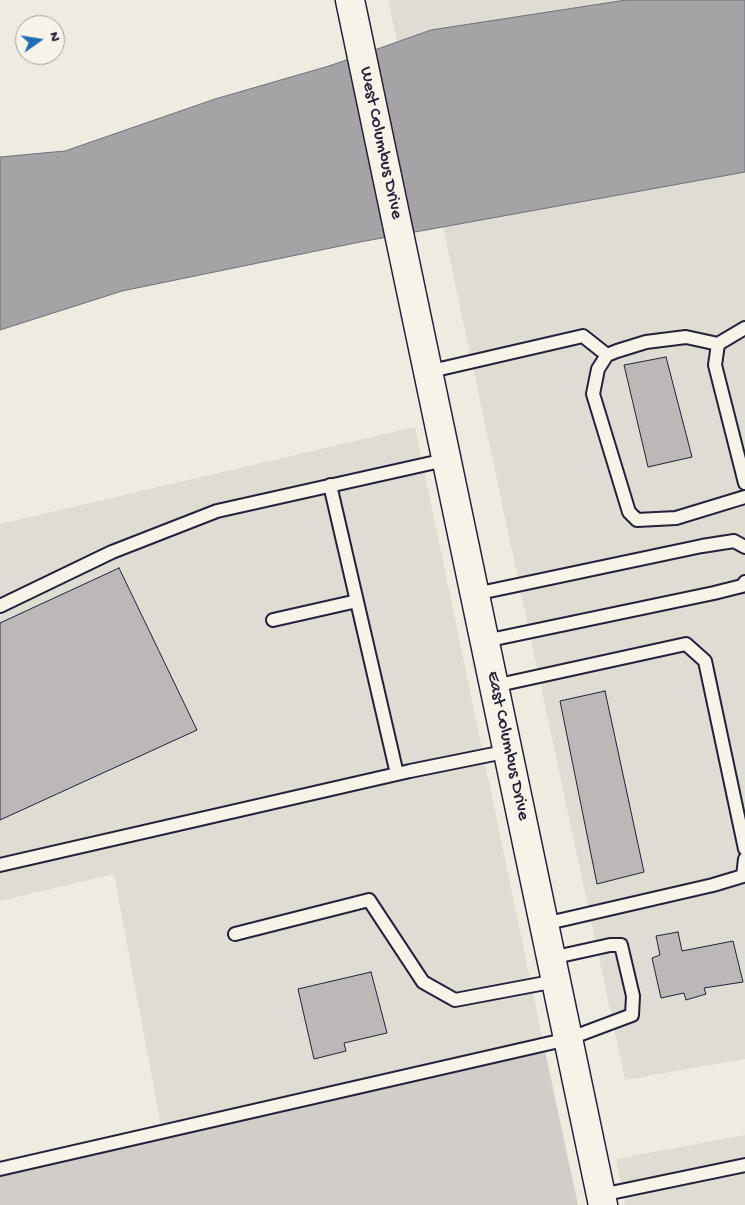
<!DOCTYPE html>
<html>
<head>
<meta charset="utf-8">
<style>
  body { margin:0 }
  #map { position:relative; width:745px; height:1205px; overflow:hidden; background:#eeebe1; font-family:"Gochi Hand",sans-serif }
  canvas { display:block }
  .north { position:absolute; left:15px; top:15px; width:50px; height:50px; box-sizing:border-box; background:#f7f3e8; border:1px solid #a29fa3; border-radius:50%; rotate:77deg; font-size:14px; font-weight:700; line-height:20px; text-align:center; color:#22223b }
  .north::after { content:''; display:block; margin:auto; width:18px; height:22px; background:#1f6fb2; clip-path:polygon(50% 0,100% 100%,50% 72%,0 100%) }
</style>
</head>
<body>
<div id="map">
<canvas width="745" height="1205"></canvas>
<div class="north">N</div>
</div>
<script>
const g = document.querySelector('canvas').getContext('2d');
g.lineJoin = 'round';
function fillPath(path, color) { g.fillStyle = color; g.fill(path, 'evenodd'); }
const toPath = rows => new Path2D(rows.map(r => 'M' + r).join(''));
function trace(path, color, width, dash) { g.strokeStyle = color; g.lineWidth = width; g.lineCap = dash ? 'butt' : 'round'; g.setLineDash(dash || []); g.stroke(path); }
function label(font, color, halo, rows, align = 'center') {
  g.font = font + ' "Gochi Hand",sans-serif'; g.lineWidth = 4; g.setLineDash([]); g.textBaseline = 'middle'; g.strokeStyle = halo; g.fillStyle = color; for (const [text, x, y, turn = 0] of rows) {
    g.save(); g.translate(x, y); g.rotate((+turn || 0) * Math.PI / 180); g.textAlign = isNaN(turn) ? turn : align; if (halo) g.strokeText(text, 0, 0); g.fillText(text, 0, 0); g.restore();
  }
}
fillPath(toPath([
  [388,0,626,0,431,30,397,42],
  [745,172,745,1059,625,1080,443,227],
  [415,427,545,1051,163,1137,114,874,0,901,0,524],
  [745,1135,745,1205,625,1205,616,1159]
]), '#dfdcd4');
fillPath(toPath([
  [545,1051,578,1205,0,1205,0,1176]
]), '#d1cdc9');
const water = toPath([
  [626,0,745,0,745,172,360,242,122,291,0,330,0,157,65,151,215,99,329,66,431,30,626,0]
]);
fillPath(water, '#a6a3a6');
trace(water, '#716f7b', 1);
const building = toPath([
  [666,357,692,457,648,467,624,365,666,357],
  [119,568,197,730,0,820,0,623,119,568],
  [605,691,644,872,597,884,560,701,605,691],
  [678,932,682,951,733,941,743,982,704,988,706,994,686,1000,684,993,661,998,652,958,660,955,656,936,678,932],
  [371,972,387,1033,344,1043,346,1051,314,1059,298,989,371,972]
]);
fillPath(building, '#bbb8b7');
trace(building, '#22223b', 1);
const service = toPath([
  [745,328,718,344,715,365,745,483],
  [718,344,686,337,646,342,617,351,607,355,598,369,593,394,629,512,637,520,676,518,745,497],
  [427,372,583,336,607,355],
  [330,485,397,774],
  [475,594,702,546,734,541,745,547],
  [0,606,112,552,217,511,445,460],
  [273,620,357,601],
  [485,641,714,593,742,586,745,582],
  [494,686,686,644,705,661,745,849],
  [0,865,410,771,509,751],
  [544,924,713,885,743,876,745,859],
  [235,934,369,900,423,982,455,1000,556,981],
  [0,1169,568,1039,632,1015,633,996,621,945,610,945,551,958],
  [601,1195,745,1165]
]);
const primary = toPath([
  [350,0,603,1205]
]);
trace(service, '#22223b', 16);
trace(primary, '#22223b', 31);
trace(service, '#f7f3e8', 12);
trace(primary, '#f7f3e8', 28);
label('18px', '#22223b', '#f7f3e8', [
  ["West Columbus Drive",380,143,78],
  ["East Columbus Drive",507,746,78]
]);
</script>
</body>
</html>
